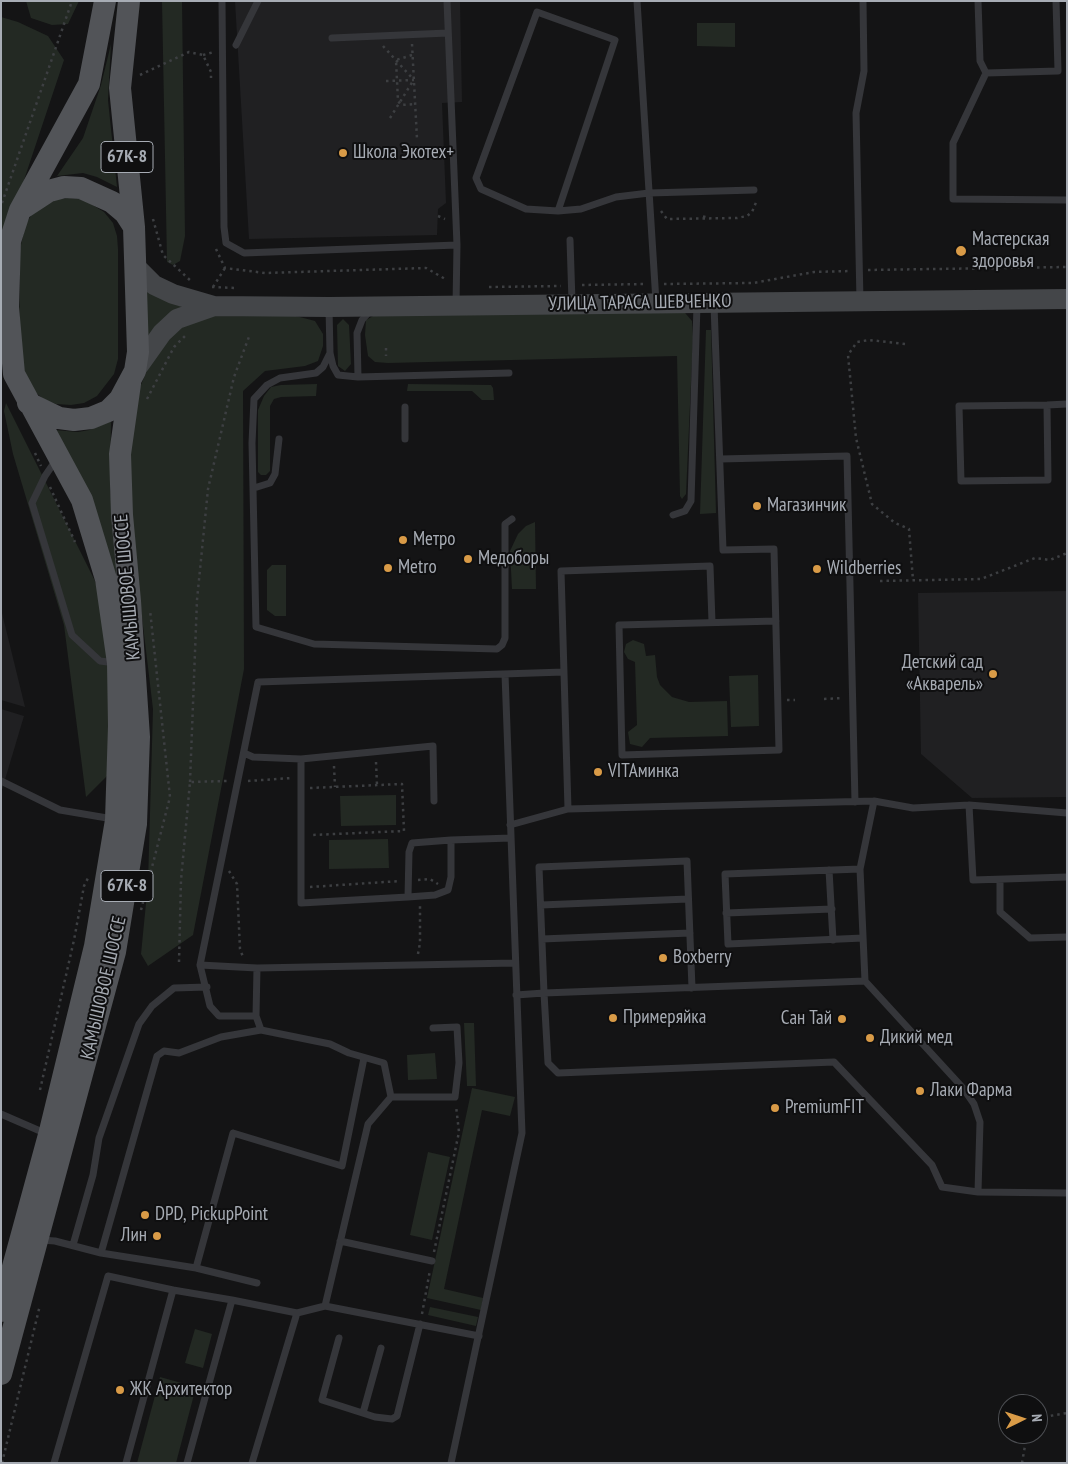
<!DOCTYPE html>
<html>
<head>
<meta charset="utf-8">
<style>
  body { margin:0 }
  #map { position:relative; width:1068px; height:1464px; overflow:hidden; background:#141415; font-family:"PT Sans Narrow",sans-serif }
  canvas { display:block }
  .frame { position:absolute; inset:0; border:2px solid #a7acb4; pointer-events:none }
  .north { position:absolute; left:998px; top:1394px; width:50px; height:50px; box-sizing:border-box; background:#0f0f10; border:1px solid #4c4e52; border-radius:50%; rotate:86deg; font-size:14px; font-weight:700; line-height:20px; text-align:center; color:#a7acb4 }
  .north::after { content:''; display:block; margin:auto; width:18px; height:22px; background:#d99b47; clip-path:polygon(50% 0,100% 100%,50% 72%,0 100%) }
</style>
</head>
<body>
<div id="map">
<canvas width="1068" height="1464"></canvas>
<div class="frame"></div>
<div class="north">N</div>
</div>
<script>
const g = document.querySelector('canvas').getContext('2d');
g.lineJoin = 'round';
function fillPath(path, color) { g.fillStyle = color; g.fill(path, 'evenodd'); }
const toPath = rows => new Path2D(rows.map(r => 'M' + r).join(''));
function trace(path, color, width, dash) { g.strokeStyle = color; g.lineWidth = width; g.lineCap = dash ? 'butt' : 'round'; g.setLineDash(dash || []); g.stroke(path); }
function label(font, color, halo, rows, align = 'center') {
  g.font = font + ' "PT Sans Narrow",sans-serif'; g.lineWidth = 4; g.setLineDash([]); g.textBaseline = 'middle'; g.strokeStyle = halo; g.fillStyle = color; for (const [text, x, y, turn = 0] of rows) {
    g.save(); g.translate(x, y); g.rotate((+turn || 0) * Math.PI / 180); g.textAlign = isNaN(turn) ? turn : align; if (halo) g.strokeText(text, 0, 0); g.fillText(text, 0, 0); g.restore();
  }
}
fillPath(toPath([
  [235,1,460,1,462,102,442,103,446,203,438,209,437,235,249,239],
  [1067,591,1067,797,972,798,921,754,918,593],
  [1,609,25,707,1,700],
  [1,709,24,716,1,793]
]), '#202022');
fillPath(toPath([
  [26,1,79,1,68,24,52,25,31,18],
  [162,1,182,1,185,236,180,261,173,265,167,262],
  [1,17,18,22,48,36,64,60,8,228,1,270],
  [697,23,735,23,735,47,697,46],
  [111,44,108,100,117,187,97,177,83,173,57,176,83,138,101,85],
  [69,198,83,199,104,212,113,223,117,236,118,249,118,359,114,374,97,396,84,403,71,405,56,404,45,400,32,390,19,365,20,249,26,223,33,213,57,199],
  [146,283,186,304,146,337],
  [680,307,692,321,693,337,686,494,682,499,680,496,677,356,388,363,375,362,368,356,365,335,366,320,375,315],
  [207,314,296,316,315,321,323,334,323,346,318,361,305,366,265,371,243,391,244,669,193,935,148,966,141,954,148,883,153,709,127,492,134,401,158,345,173,332],
  [343,319,349,325,351,364,345,371,338,366,337,325],
  [706,330,711,330,716,513,700,514],
  [317,384,316,396,281,397,274,399,270,406,270,471,266,475,261,475,258,472,258,410,264,396,271,387,281,385],
  [408,384,491,385,493,388,494,400,482,400,472,391,407,391],
  [6,403,95,581,104,613,109,660,111,772,86,797,64,625,13,454,4,411],
  [111,421,110,488,121,586,55,430,78,432,89,430],
  [535,522,536,589,512,589,510,551,518,534,526,526],
  [272,565,286,565,286,616,275,616,267,610,267,570],
  [633,640,644,644,646,656,655,655,657,677,660,685,672,697,689,702,727,701,728,736,650,738,642,747,630,744,628,732,637,725,635,662,628,659,624,652,626,644],
  [758,675,759,726,731,727,729,676],
  [396,795,396,825,341,826,340,796],
  [388,839,389,868,329,869,329,840],
  [464,1023,474,1023,476,1086,467,1086],
  [435,1053,437,1079,408,1080,407,1055],
  [472,1088,515,1097,510,1116,482,1110,444,1289,483,1298,481,1310,427,1298],
  [428,1152,450,1157,432,1240,410,1235],
  [430,1307,478,1317,476,1326,428,1315],
  [195,1329,212,1334,203,1368,185,1363],
  [160,1377,196,1387,176,1463,137,1463]
]), '#232923');
trace(toPath([
  [412,44,417,139],
  [383,46,413,79],
  [203,55,214,52],
  [412,55,396,60,398,101,401,105,415,104],
  [140,75,189,52,203,55,211,72,211,78],
  [386,81,414,80],
  [390,118,413,81],
  [2,203,72,1],
  [661,211,667,219,737,218,747,216,752,212,757,200],
  [438,216,445,219],
  [704,218,705,213],
  [153,219,163,255,192,282],
  [216,249,225,268,265,273,426,268,447,280],
  [868,270,1067,267],
  [664,284,753,283,814,272,850,271],
  [582,285,646,284],
  [212,287,236,288],
  [213,287,225,268],
  [489,287,561,286],
  [905,344,869,340,857,342,848,355,856,438,872,504,895,523,909,529,913,580],
  [386,348,386,356],
  [147,399,174,347,185,336],
  [35,453,41,466],
  [50,487,75,542],
  [880,581,981,579,1035,558,1050,560,1067,553],
  [824,699,842,698],
  [787,700,795,700],
  [376,762,377,785],
  [334,766,335,787],
  [248,781,292,778],
  [190,782,197,600,208,489,234,377,250,334],
  [310,788,402,784,404,831,312,835],
  [229,871,237,884,240,949,243,957],
  [418,880,430,879,438,884],
  [310,887,400,881],
  [141,910,170,797,150,610],
  [418,954,420,943,420,905],
  [179,962,181,880,190,782,227,781],
  [40,1090,74,940,84,886,88,878],
  [434,1252,459,1132,456,1106],
  [422,1314,430,1270],
  [1038,1418,1067,1413],
  [2,1463,40,1305],
  [1022,1463,1027,1434]
]), '#3d3f42', 2.5, [2.5, 4]);
trace(toPath([
  [222,1,224,227,226,243,244,253,457,245],
  [447,1,457,245,456,305],
  [637,1,656,302],
  [978,1,980,61,986,73],
  [332,38,448,33],
  [236,45,258,1],
  [986,73,953,143,953,199,1067,200],
  [986,73,1058,71,1056,1],
  [558,211,615,40,537,12,476,178,481,189,526,209,558,211,581,209,616,197,649,193,754,190],
  [570,240,572,302],
  [860,301,856,113,864,71,863,1],
  [714,305,723,550,774,549,779,750,622,755,619,625,776,621],
  [329,308,330,353,333,366,338,375,358,377,509,373],
  [330,353,323,367,316,373,280,378,267,385,254,399,252,443,256,627,314,644,497,649,502,645,505,638,505,524,512,519],
  [358,377,357,333,362,320,370,311],
  [1047,405,1048,480,961,481,959,406,1047,405,1067,404],
  [405,407,405,439],
  [720,459,847,456,855,802],
  [56,460,45,476,32,503,72,635,100,661,116,663],
  [254,488,270,483,275,474,279,439],
  [673,515,685,511,691,501,697,305],
  [712,622,710,566,561,571,568,809,874,801],
  [244,753,253,757,301,759,433,746,434,801],
  [301,759,301,903,408,897],
  [1,781,60,810,113,819],
  [969,805,913,808,874,801,860,869,865,981,544,993,548,1063,558,1073,834,1062,932,1165,942,1187,978,1192,1067,1193],
  [1067,813,969,805,973,880,1067,877],
  [510,825,568,809],
  [451,840,412,843,409,852,408,897,435,895,448,890,451,877,451,840,511,838],
  [860,869,725,874,728,944,863,938],
  [829,870,833,940],
  [1000,880,1000,912,1030,938,1067,937],
  [541,905,688,899],
  [726,913,832,909],
  [542,939,690,933],
  [200,965,210,1006,219,1016,256,1016,257,968,515,963],
  [257,968,200,965,258,682,564,672],
  [865,981,963,1088,974,1104,980,1122,978,1192],
  [516,995,544,993,539,867,687,861,692,988],
  [256,1016,261,1030,330,1044,349,1053,384,1063,391,1097,455,1097,459,1063,457,1027,433,1028],
  [1,1114,47,1134],
  [41,1240,55,1241,101,1253,196,1268,257,1283],
  [340,1241,432,1261],
  [73,1245,93,1175,99,1138,139,1024,152,1006,174,988,207,987],
  [101,1253,157,1056,164,1051,179,1053,221,1037,261,1030],
  [196,1268,233,1133,342,1166,364,1058],
  [173,1290,232,1300],
  [325,1306,368,1124,391,1097],
  [339,1338,322,1400,375,1417,392,1419,397,1416,420,1324],
  [363,1413,381,1348],
  [54,1463,108,1276,173,1290,126,1463],
  [187,1463,232,1300,297,1313,325,1306,479,1336],
  [252,1463,297,1313],
  [451,1463,522,1133,505,674]
]), '#35363a', 7);
trace(toPath([
  [136,267,154,285,173,294,214,306,329,307,1067,299],
  [135,371,162,333,177,319,214,306]
]), '#444649', 20);
trace(toPath([
  [23,208,49,191,64,187,81,188,112,202,125,213,134,227],
  [28,403,59,418,74,420,91,418,108,411,120,399,135,371,138,352,134,227,120,88,129,1],
  [1,1311,49,1135,95,946,116,820,119,726,118,663,106,579,82,500,14,374,8,307,10,241,20,210,89,84,105,1],
  [1,1374,115,952,136,824,139,737,130,601,122,515,120,454,130,384]
]), '#525458', 22);
for (const [x, y, r, color] of [
  [343,153,5,"#d99b47"],
  [961,251,6,"#d99b47"],
  [757,506,5,"#d99b47"],
  [403,540,5,"#d99b47"],
  [468,559,5,"#d99b47"],
  [388,568,5,"#d99b47"],
  [817,569,5,"#d99b47"],
  [993,674,5,"#d99b47"],
  [598,772,5,"#d99b47"],
  [663,958,5,"#d99b47"],
  [613,1018,5,"#d99b47"],
  [842,1019,5,"#d99b47"],
  [870,1038,5,"#d99b47"],
  [920,1091,5,"#d99b47"],
  [775,1108,5,"#d99b47"],
  [145,1215,5,"#d99b47"],
  [157,1236,5,"#d99b47"],
  [120,1390,5,"#d99b47"]
]) { const dot = new Path2D(); dot.arc(x, y, r, 0, 2 * Math.PI); g.fillStyle = color; g.fill(dot); trace(dot, '#0f0f10', 2); }
for (const [x, y, w] of [
  [127,157,52],
  [127,886,52]
]) { const box = new Path2D(); box.roundRect(x - w / 2, y - 15.5, w, 31, 4); g.fillStyle = '#0f0f10'; g.fill(box); trace(box, '#a7acb4', 1); }
label('bold 18px', '#a7acb4', null, [
  ["67К-8",127,157],
  ["67К-8",127,886]
]);
label('19px', '#a7acb4', '#0f0f10', [
  ["Школа Экотех+",353,153],
  ["Мастерская",972,240],
  ["здоровья",972,262],
  ["Магазинчик",767,506],
  ["Метро",413,540],
  ["Медоборы",478,559],
  ["Metro",398,568],
  ["Wildberries",827,569],
  ["Детский сад",983,663,"right"],
  ["«Акварель»",983,685,"right"],
  ["VITAминка",608,772],
  ["Boxberry",673,958],
  ["Примеряйка",623,1018],
  ["Сан Тай",832,1019,"right"],
  ["Дикий мед",880,1038],
  ["Лаки Фарма",930,1091],
  ["PremiumFIT",785,1108],
  ["DPD, PickupPoint",155,1215],
  ["Лин",147,1236,"right"],
  ["ЖК Архитектор",130,1390]
], 'left');
label('19px', '#a7acb4', '#0f0f10', [
  ["УЛИЦА ТАРАСА ШЕВЧЕНКО",640,303,-1],
  ["КАМЫШОВОЕ ШОССЕ",128,587,-95],
  ["КАМЫШОВОЕ ШОССЕ",104,988,-77]
]);
</script>
</body>
</html>
